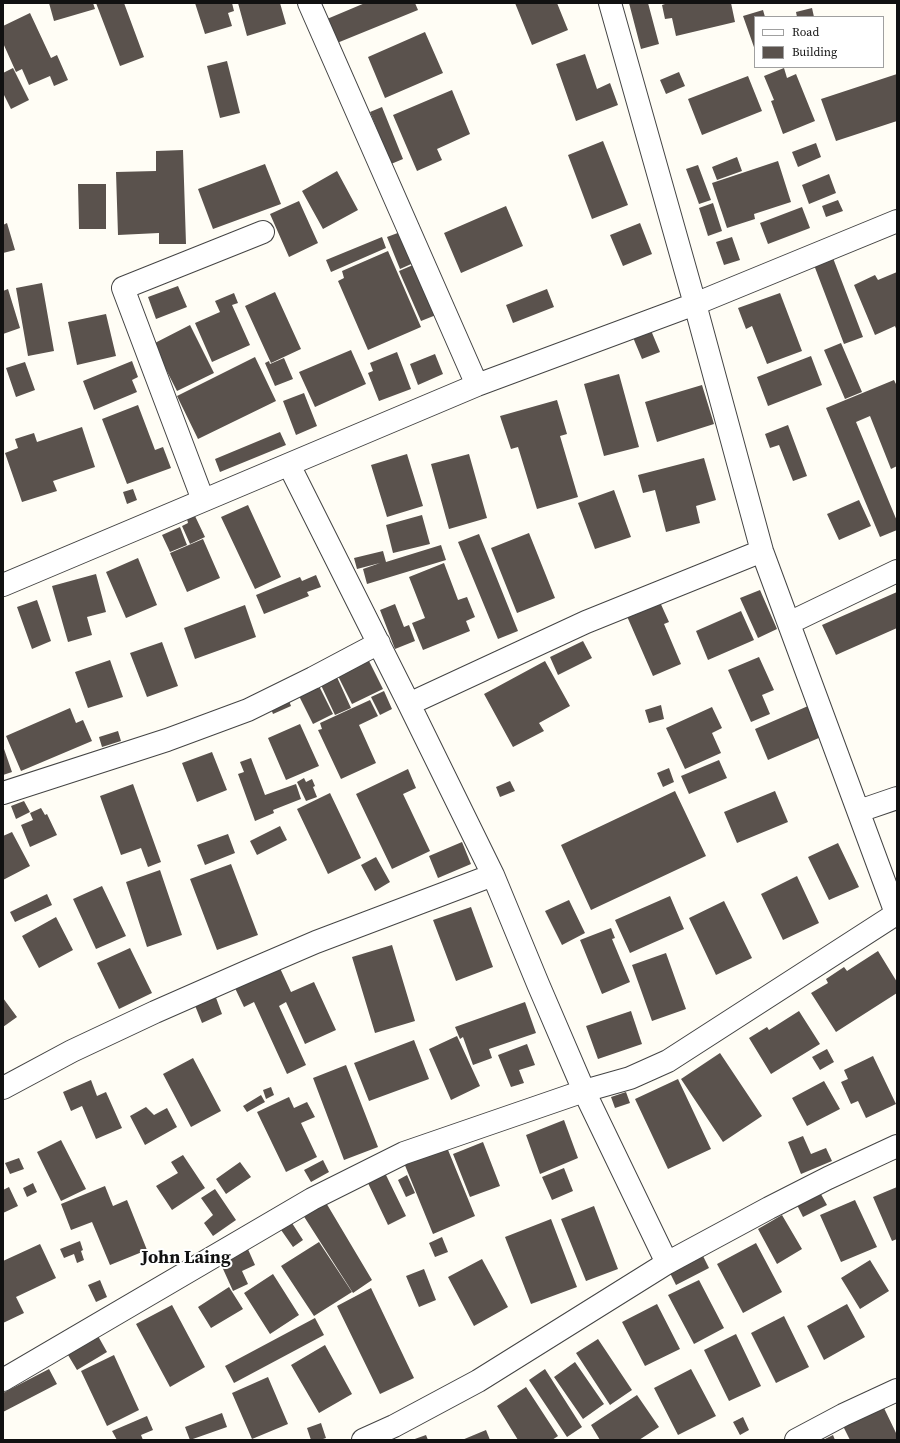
<!DOCTYPE html>
<html>
<head>
<meta charset="utf-8">
<style>
  body { margin:0 }
  #map { position:relative; width:900px; height:1443px; overflow:hidden; background:#fffdf5; font-family:"Source Serif 4",serif }
  canvas { display:block }
  .frame { position:absolute; inset:0; border:4px solid #111; pointer-events:none }
  .legend { position:absolute; left:754px; top:16px; width:130px; height:52px; box-sizing:border-box; background:#fff; border:1px solid #a0a0a0; margin:0; padding:5px 7px; list-style:none; font-size:12px; color:#111 }
  .legend li { display:flex; align-items:center; gap:8px; height:20px }
  .legend b { width:20px; border:1px solid #a0a0a0 }
</style>
</head>
<body>
<div id="map">
<canvas width="900" height="1443"></canvas>
<div class="frame"></div>
<ul class="legend">
<li><b style="height:5px;background:#fff"></b>Road</li>
<li><b style="height:11px;background:#5a524d"></b>Building</li>
</ul>
</div>
<script>
const g = document.querySelector('canvas').getContext('2d');
g.lineJoin = 'round';
function fillPath(path, color) { g.fillStyle = color; g.fill(path, 'evenodd'); }
const toPath = rows => new Path2D(rows.map(r => 'M' + r).join(''));
function trace(path, color, width, dash) { g.strokeStyle = color; g.lineWidth = width; g.lineCap = dash ? 'butt' : 'round'; g.setLineDash(dash || []); g.stroke(path); }
function label(font, color, halo, rows, align = 'center') {
  g.font = font + ' "Source Serif 4",serif'; g.lineWidth = 4; g.setLineDash([]); g.textBaseline = 'middle'; g.strokeStyle = halo; g.fillStyle = color; for (const [text, x, y, turn = 0] of rows) {
    g.save(); g.translate(x, y); g.rotate((+turn || 0) * Math.PI / 180); g.textAlign = isNaN(turn) ? turn : align; if (halo) g.strokeText(text, 0, 0); g.fillText(text, 0, 0); g.restore();
  }
}
fillPath(toPath([
  [49,3,93,3,95,9,54,21],
  [96,3,124,3,144,57,120,66],
  [195,3,232,3,234,11,228,13,232,26,205,34],
  [238,3,280,3,286,24,247,36],
  [365,3,415,3,418,10,337,43,327,19],
  [515,3,557,3,568,30,532,45],
  [629,3,648,3,659,44,641,49],
  [668,3,731,3,735,22,676,36,672,18,665,19,662,5],
  [812,8,814,17,797,17,796,12],
  [763,10,765,17,755,17,755,50,743,16],
  [30,13,51,58,57,55,68,80,54,86,50,76,29,85,22,69,16,72,3,43,3,26],
  [425,32,443,73,385,98,368,57],
  [585,54,597,89,610,83,618,105,576,121,556,64],
  [227,61,240,113,220,118,207,66],
  [13,68,29,100,11,109,3,93,3,73],
  [784,68,787,78,796,74,815,121,783,134,771,101,774,100,764,76],
  [679,72,685,86,666,94,660,80],
  [897,74,897,121,836,141,821,99],
  [748,76,762,111,702,135,688,99],
  [452,90,470,134,437,149,442,160,417,171,393,115],
  [382,107,403,159,391,164,370,112],
  [603,141,628,205,592,219,568,155],
  [816,143,821,157,798,167,792,152],
  [183,150,186,244,159,244,159,233,118,235,116,172,156,171,156,151],
  [737,157,742,171,717,180,712,167],
  [778,161,791,202,754,214,755,219,727,228,712,183],
  [265,164,281,204,213,229,198,189],
  [698,165,711,200,699,204,686,169],
  [337,171,358,210,323,229,302,191],
  [829,174,836,193,809,204,802,185],
  [78,184,106,184,106,229,79,229],
  [838,200,843,211,826,217,822,206],
  [299,201,318,243,289,257,270,214],
  [713,203,722,231,708,236,699,208],
  [506,206,523,246,461,273,444,233],
  [802,207,810,228,768,244,760,223],
  [7,223,15,250,3,253,3,225],
  [640,223,652,254,623,266,610,235],
  [403,231,418,261,400,269,387,237],
  [382,237,386,248,331,272,326,260],
  [732,237,740,260,724,265,716,242],
  [388,251,421,327,368,350,338,281,344,278,342,271],
  [833,258,863,337,844,344,814,265],
  [420,262,441,313,421,321,399,271],
  [897,272,897,331,895,326,875,335,854,285,875,275,878,280],
  [42,283,54,351,28,356,16,288],
  [178,286,187,307,156,319,148,297],
  [8,289,20,328,3,334,3,291],
  [547,289,554,307,513,323,506,305],
  [275,292,301,349,271,363,245,306],
  [234,293,238,303,232,305,250,345,212,362,195,323,220,312,215,301],
  [780,293,802,351,767,364,752,326,746,329,738,308],
  [106,314,116,356,77,365,68,322],
  [190,325,214,373,177,391,153,344],
  [650,328,660,352,642,359,632,335],
  [841,343,862,392,845,399,824,350],
  [351,350,366,384,315,407,299,372],
  [397,352,411,389,379,401,368,373,373,371,370,363],
  [435,354,443,374,418,385,410,364],
  [811,356,822,385,768,406,757,377],
  [255,357,276,401,198,439,177,396],
  [284,358,293,379,275,386,265,363,269,361,270,364],
  [132,361,138,377,132,380,137,392,94,410,83,381],
  [25,362,35,390,16,397,6,368],
  [619,374,639,447,604,456,584,384],
  [894,380,897,386,897,466,891,469,870,416,856,422,897,521,897,530,880,537,826,408],
  [702,385,714,424,657,442,645,402],
  [304,393,317,426,296,435,283,401],
  [557,400,567,434,560,436,578,497,537,509,518,447,511,449,500,416],
  [138,405,155,450,163,447,171,468,127,484,102,419],
  [788,425,807,476,793,481,779,445,770,448,765,434],
  [82,427,95,467,53,481,57,491,22,502,5,453,18,448,15,439,34,433,37,442],
  [280,432,286,445,220,472,215,459],
  [407,454,423,506,387,517,371,465],
  [469,454,487,518,449,529,431,464],
  [704,458,716,500,696,506,700,523,666,532,655,490,643,493,638,475],
  [133,489,137,500,127,504,123,492],
  [614,490,631,537,595,549,578,503],
  [859,500,871,526,839,540,827,514],
  [248,505,281,577,255,589,221,517],
  [422,515,430,544,393,553,386,525],
  [195,516,205,537,190,544,182,526,188,523,187,519],
  [180,527,187,545,170,552,162,535],
  [529,533,555,598,517,613,491,548],
  [479,534,518,631,498,639,458,542],
  [203,539,220,578,187,592,170,553],
  [441,545,446,560,367,584,363,569,380,563,357,569,354,558,383,551,386,562],
  [138,558,157,605,126,618,106,572],
  [444,563,458,600,467,597,475,617,466,621,470,631,423,650,412,623,425,618,409,577],
  [96,574,106,612,87,617,92,635,68,642,52,586],
  [316,575,321,587,307,592,309,596,264,614,256,595,300,577,302,581],
  [760,590,777,629,758,638,740,598],
  [897,592,897,628,836,655,822,625],
  [37,600,51,641,32,649,17,607],
  [659,600,669,622,664,624,681,664,653,676,626,614],
  [395,604,404,627,409,625,415,641,395,649,380,610],
  [245,605,256,637,195,659,184,628],
  [741,611,754,640,708,660,696,631],
  [583,641,592,658,558,675,550,657],
  [162,642,178,686,147,697,130,653],
  [759,657,774,690,762,695,770,714,751,722,728,670],
  [110,660,123,697,88,708,75,672],
  [369,661,383,689,352,704,338,676],
  [545,661,570,706,539,723,544,731,513,747,484,694],
  [336,675,351,708,335,715,320,683],
  [318,684,333,714,313,724,298,694],
  [384,691,392,709,380,715,371,697],
  [288,698,291,706,273,714,270,706],
  [370,700,378,716,359,725,376,763,341,779,318,730,322,729,320,723],
  [815,703,828,734,768,760,755,729],
  [661,705,664,719,649,723,645,710],
  [712,707,722,728,712,733,721,753,685,769,666,728],
  [70,708,76,723,83,720,92,741,21,771,6,736],
  [300,724,319,766,286,780,268,738],
  [118,731,121,741,102,747,99,737],
  [3,746,12,772,3,775],
  [212,752,227,790,197,802,182,763],
  [251,758,265,795,296,784,301,799,273,810,274,813,255,821,238,774,244,772,240,762],
  [719,760,727,778,689,794,681,776],
  [669,768,674,782,663,787,657,773],
  [408,769,416,788,403,794,430,851,392,869,356,794],
  [304,778,306,782,312,779,315,786,313,787,317,797,306,801,297,782],
  [510,781,515,791,500,797,496,787],
  [133,784,161,862,148,867,141,848,121,855,100,796],
  [675,791,706,856,591,910,561,845],
  [775,791,788,822,737,843,724,812],
  [330,793,361,858,328,874,297,809],
  [24,801,30,812,16,819,11,806],
  [41,808,45,815,47,814,57,835,30,847,21,825,33,820,30,813],
  [280,826,287,840,257,855,250,841],
  [12,832,30,866,3,880,3,836],
  [228,834,235,853,205,865,197,845],
  [462,842,471,864,438,878,429,856],
  [838,843,859,887,829,900,808,857],
  [376,857,390,882,375,891,361,865],
  [231,864,258,935,217,950,190,879],
  [160,870,182,935,147,947,126,882],
  [797,876,819,923,783,940,761,894],
  [102,886,126,936,96,949,73,899],
  [47,894,52,905,15,922,10,912],
  [670,896,684,929,630,953,615,920],
  [569,900,585,933,562,945,545,911],
  [724,901,752,958,716,975,689,918],
  [471,907,493,967,456,981,433,920],
  [56,917,73,950,39,968,22,936],
  [611,928,615,938,612,939,630,982,602,994,580,940],
  [392,945,415,1021,375,1033,352,957],
  [130,948,152,993,119,1009,97,963],
  [878,951,897,982,897,993,836,1032,811,993,828,983,826,979,844,967,847,971],
  [666,953,686,1009,652,1021,632,965],
  [279,966,291,992,314,982,336,1030,305,1044,286,1002,279,1006,306,1065,287,1074,254,1002,244,1007,234,986],
  [215,995,222,1014,202,1023,194,1003],
  [3,998,17,1017,3,1027],
  [525,1002,536,1033,489,1049,492,1058,473,1065,463,1037,460,1039,455,1027],
  [631,1011,642,1044,598,1059,586,1026],
  [799,1011,820,1044,771,1074,749,1038,767,1027,769,1030],
  [457,1036,480,1086,451,1100,429,1049],
  [414,1040,429,1079,369,1101,354,1063],
  [527,1044,535,1065,519,1070,524,1083,511,1087,498,1055],
  [827,1049,834,1062,820,1070,812,1057],
  [720,1053,762,1116,723,1142,681,1079],
  [873,1056,896,1104,866,1118,858,1101,851,1104,841,1082,848,1079,844,1070],
  [193,1058,221,1111,191,1127,163,1074],
  [346,1065,378,1147,344,1160,313,1078],
  [678,1079,711,1149,668,1169,635,1099],
  [91,1080,97,1096,106,1092,122,1128,96,1139,82,1106,71,1111,63,1092],
  [824,1081,840,1109,807,1126,792,1098],
  [271,1087,274,1095,266,1099,263,1090],
  [626,1092,630,1103,615,1108,611,1097],
  [261,1095,265,1102,247,1112,243,1106],
  [289,1097,294,1108,307,1102,315,1117,301,1123,317,1157,286,1172,257,1112],
  [146,1107,154,1115,167,1108,177,1127,145,1145,130,1116],
  [564,1120,578,1158,540,1174,526,1135],
  [803,1136,811,1154,826,1148,832,1161,801,1174,788,1142],
  [61,1140,86,1189,61,1201,37,1152],
  [483,1142,500,1186,470,1197,453,1154],
  [446,1145,475,1216,433,1234,404,1163],
  [183,1155,205,1188,172,1210,156,1186,178,1173,171,1162],
  [19,1158,24,1169,10,1174,5,1163],
  [323,1160,329,1172,311,1182,304,1170],
  [240,1162,251,1177,226,1194,216,1179],
  [564,1168,573,1191,552,1200,542,1177],
  [385,1173,406,1216,388,1225,367,1181],
  [407,1175,415,1193,406,1197,398,1180],
  [33,1183,37,1192,27,1197,23,1188],
  [105,1186,113,1206,127,1200,147,1250,110,1265,92,1222,71,1230,61,1204],
  [9,1187,18,1206,3,1213,3,1190],
  [817,1187,827,1205,803,1217,794,1199],
  [897,1187,897,1239,892,1241,873,1197],
  [215,1189,236,1220,213,1236,204,1223,213,1215,201,1198],
  [855,1200,877,1247,841,1262,820,1215],
  [325,1201,372,1280,353,1293,303,1215],
  [594,1206,618,1269,586,1281,561,1219],
  [782,1215,802,1249,777,1264,758,1229],
  [551,1219,577,1287,531,1304,505,1237],
  [290,1220,303,1240,293,1247,279,1227],
  [442,1237,448,1252,435,1257,429,1243],
  [80,1241,83,1250,81,1251,84,1260,77,1263,74,1254,64,1258,60,1249],
  [319,1242,352,1292,314,1316,281,1266],
  [756,1243,782,1292,743,1313,717,1264],
  [40,1244,56,1278,16,1297,24,1313,3,1323,3,1261],
  [247,1247,255,1265,242,1271,248,1284,233,1291,219,1260],
  [701,1252,709,1268,676,1285,668,1269],
  [482,1259,508,1307,474,1326,448,1277],
  [870,1260,889,1291,860,1309,841,1278],
  [424,1269,436,1300,419,1307,406,1276],
  [273,1274,299,1315,270,1334,244,1293],
  [100,1280,107,1297,96,1302,88,1285],
  [699,1280,724,1328,694,1344,668,1295],
  [229,1287,243,1309,211,1328,198,1307],
  [371,1288,414,1378,380,1394,337,1306],
  [657,1304,680,1349,645,1366,622,1322],
  [847,1304,865,1337,824,1360,807,1326],
  [172,1305,205,1367,170,1387,136,1324],
  [784,1316,809,1367,776,1383,751,1333],
  [315,1318,324,1335,234,1383,225,1366],
  [736,1334,761,1386,729,1401,704,1350],
  [98,1336,107,1352,77,1370,68,1355],
  [598,1339,632,1390,610,1405,576,1353],
  [325,1345,352,1394,319,1413,291,1365],
  [114,1355,139,1410,107,1426,81,1371],
  [575,1362,604,1404,583,1419,554,1377],
  [49,1369,57,1384,3,1412,3,1393],
  [545,1369,582,1427,567,1437,529,1380],
  [691,1369,716,1416,678,1435,654,1388],
  [268,1377,288,1424,252,1439,232,1393],
  [526,1387,558,1436,552,1440,518,1440,497,1406],
  [637,1395,659,1427,639,1440,600,1440,591,1425],
  [883,1406,897,1435,897,1440,850,1440,842,1424],
  [222,1413,227,1427,190,1440,185,1427],
  [147,1416,153,1430,141,1435,143,1440,117,1440,112,1431],
  [743,1417,749,1430,740,1435,733,1422],
  [321,1423,326,1438,320,1440,311,1440,307,1428],
  [486,1430,490,1440,462,1440],
  [426,1435,428,1440,412,1440],
  [833,1435,835,1440,823,1440]
]), '#5a524d');
const minor = toPath([
  [309,3,477,385],
  [610,3,695,304,762,551,897,916],
  [289,465,409,704,493,875,538,984,584,1091,667,1263],
  [203,500,123,288,263,232],
  [3,585,477,385,695,304,897,221],
  [789,623,897,571],
  [409,704,586,622,762,551],
  [3,793,167,740,248,710,313,678,379,643],
  [859,811,897,798],
  [3,1088,72,1051,155,1012,246,972,316,942,493,875],
  [3,1380,312,1199,404,1153,584,1091,630,1078,668,1061,896,914],
  [363,1440,394,1426,478,1381,667,1263,769,1208,828,1178,897,1146],
  [796,1440,843,1415,897,1390]
]);
trace(minor, '#444', 24);
trace(minor, '#fff', 22);
label('bold 18px', '#111', '#fff', [
  ["John Laing",186,1258]
]);
</script>
</body>
</html>
